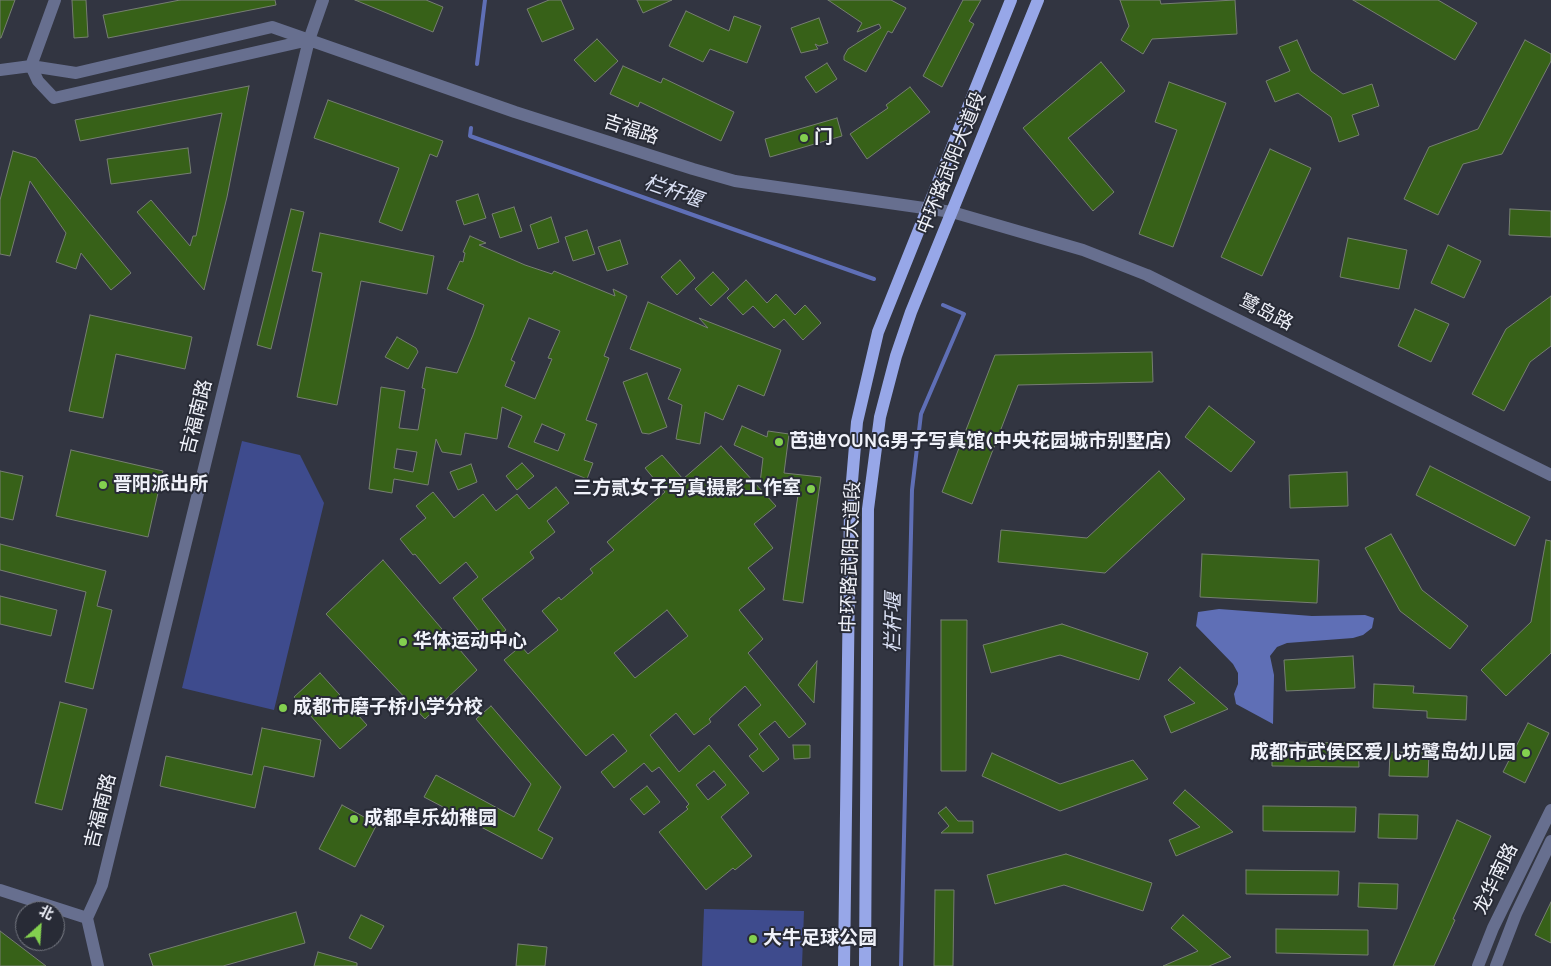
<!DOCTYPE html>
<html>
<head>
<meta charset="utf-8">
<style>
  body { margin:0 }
  #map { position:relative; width:1551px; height:966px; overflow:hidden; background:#323541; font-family:Karla,"Noto Sans SC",sans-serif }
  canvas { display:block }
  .north { position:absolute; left:15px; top:901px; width:50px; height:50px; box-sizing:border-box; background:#282b36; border:1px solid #787b84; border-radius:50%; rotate:26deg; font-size:14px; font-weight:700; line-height:20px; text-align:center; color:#f0f2fa }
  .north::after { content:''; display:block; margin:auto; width:18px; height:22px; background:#83d04f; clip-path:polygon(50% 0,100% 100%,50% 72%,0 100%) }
</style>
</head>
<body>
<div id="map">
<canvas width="1551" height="966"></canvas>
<div class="north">北</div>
</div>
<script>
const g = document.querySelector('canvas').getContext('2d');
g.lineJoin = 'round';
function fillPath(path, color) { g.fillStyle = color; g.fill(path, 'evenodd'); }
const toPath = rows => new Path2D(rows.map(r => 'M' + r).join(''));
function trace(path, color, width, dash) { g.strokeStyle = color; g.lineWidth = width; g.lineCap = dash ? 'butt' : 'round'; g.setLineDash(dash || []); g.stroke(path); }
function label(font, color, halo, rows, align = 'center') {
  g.font = font + ' Karla,"Noto Sans SC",sans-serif'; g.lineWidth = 4; g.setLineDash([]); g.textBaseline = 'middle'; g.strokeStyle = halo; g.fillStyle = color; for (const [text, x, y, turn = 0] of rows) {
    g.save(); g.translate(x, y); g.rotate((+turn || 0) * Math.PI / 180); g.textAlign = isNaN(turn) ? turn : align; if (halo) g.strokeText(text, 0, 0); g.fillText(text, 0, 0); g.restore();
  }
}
fillPath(toPath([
  [242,441,300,455,324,503,274,710,182,688],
  [704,909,804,911,802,966,702,966]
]), '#3e4b8d');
fillPath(toPath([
  [1219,609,1312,616,1365,615,1374,618,1372,628,1363,635,1353,638,1287,643,1277,647,1270,656,1274,675,1273,724,1236,704,1234,694,1238,684,1238,673,1233,664,1196,626,1198,612]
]), '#5f6fb6');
trace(toPath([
  [477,64,485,0],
  [471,128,470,136,874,279],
  [901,966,912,490,921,414,964,314,943,305]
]), '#5f6fb6', 4);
const building = toPath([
  [0,0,15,0,1,38,0,38,0,0],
  [72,0,86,0,88,37,74,38,72,0],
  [180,0,275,0,276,5,108,38,103,15,180,0],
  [355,0,426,0,443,7,433,32,355,0],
  [549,0,561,0,574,29,542,42,527,9,549,0],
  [637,0,672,0,643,13,637,0],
  [828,0,891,0,906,8,892,33,888,31,866,72,844,60,844,56,848,49,881,28,879,24,857,32,862,23,828,0],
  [963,0,981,0,969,21,974,24,942,87,923,76,963,0],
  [1120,0,1160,0,1161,4,1235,0,1237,34,1152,39,1143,54,1121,40,1129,26,1120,0],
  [1353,0,1438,0,1477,23,1455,60,1353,0],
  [686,11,729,31,734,16,761,26,747,63,710,49,703,62,669,46,686,11],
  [819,18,828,43,819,46,815,44,818,49,801,53,791,28,819,18],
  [597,39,618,61,595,82,574,60,597,39],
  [1297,40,1311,71,1343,94,1372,84,1379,106,1352,115,1359,135,1339,142,1331,117,1298,93,1275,102,1266,81,1290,71,1279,47,1297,40],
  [1525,40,1551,54,1551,61,1502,154,1463,164,1438,215,1404,199,1429,147,1478,129,1525,40],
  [1101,62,1125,91,1068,138,1114,192,1093,211,1023,128,1101,62],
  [827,63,837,79,816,93,805,77,827,63],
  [623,66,661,83,663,78,734,112,721,141,640,102,638,107,610,94,623,66],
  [1169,82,1226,103,1173,247,1139,234,1177,130,1155,122,1169,82],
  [249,86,227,197,204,290,137,212,151,200,190,246,193,236,196,236,222,113,80,141,75,120,249,86],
  [910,87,930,112,867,159,850,134,888,108,886,105,910,87],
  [328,100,443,141,437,157,430,154,402,231,379,222,399,168,314,138,328,100],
  [837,118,842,136,770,157,765,139,837,118],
  [188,148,191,173,111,184,107,159,188,148],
  [1270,149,1311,168,1262,276,1221,257,1270,149],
  [13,151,36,158,131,273,111,290,81,253,76,269,56,262,66,233,30,181,10,256,0,254,0,200,13,151],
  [478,194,486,218,464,225,456,201,478,194],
  [514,207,522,231,500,238,492,214,514,207],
  [291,209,304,212,271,349,257,345,291,209],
  [1510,209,1551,211,1551,237,1509,235,1510,209],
  [551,217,559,242,538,249,530,225,551,217],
  [587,230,595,254,573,261,565,237,587,230],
  [320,233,434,256,427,294,361,281,337,405,297,397,322,273,312,271,320,233],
  [470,236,486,243,479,245,525,265,552,274,554,271,615,296,613,289,627,296,604,356,609,358,586,420,597,424,584,460,593,463,587,479,508,447,522,416,502,407,497,439,465,433,461,455,442,452,436,439,428,485,394,479,392,493,369,489,381,387,405,391,399,428,418,430,425,389,422,388,426,367,457,373,473,335,484,305,447,289,460,261,463,262,465,253,463,252,470,236],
  [529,318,560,331,548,358,552,359,535,399,505,386,515,362,511,360,529,318],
  [542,424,565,434,558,451,534,442,542,424],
  [397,449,417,452,413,472,394,468,397,449],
  [1348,238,1407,250,1399,289,1340,277,1348,238],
  [620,240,628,264,607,271,598,247,620,240],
  [1448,245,1481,261,1464,298,1431,283,1448,245],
  [680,260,695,278,677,295,661,277,680,260],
  [713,272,729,289,711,306,695,289,713,272],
  [746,280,767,303,776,294,795,315,805,305,821,323,803,340,784,319,774,328,753,306,743,315,727,298,746,280],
  [1551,296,1551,346,1530,362,1504,411,1472,394,1506,329,1551,296],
  [648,302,708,328,699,318,781,350,764,396,738,385,723,420,705,412,700,444,676,439,682,405,668,399,681,369,630,349,648,302],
  [1415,309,1449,324,1431,362,1398,346,1415,309],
  [90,315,192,337,185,369,116,354,103,418,69,411,90,315],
  [397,337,416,348,418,352,408,369,385,357,397,337],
  [1152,352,1153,382,1018,385,972,504,942,492,995,355,1152,352],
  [647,373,667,427,649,434,642,433,623,382,647,373],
  [1209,406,1255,442,1231,472,1185,437,1209,406],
  [742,426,767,437,768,431,789,434,784,473,821,477,803,603,783,600,799,488,760,483,763,458,734,445,742,426],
  [721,446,776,506,754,524,773,548,748,568,765,589,739,610,763,639,748,653,806,724,789,738,775,721,759,734,779,759,763,772,749,756,758,749,738,725,761,705,745,686,709,719,711,722,694,735,676,713,650,735,679,772,709,745,749,793,721,817,752,856,735,870,733,868,706,890,659,832,688,809,686,807,689,804,659,767,652,772,644,763,614,788,601,772,627,751,613,734,586,756,504,660,521,646,528,654,558,630,542,611,559,597,561,600,593,573,590,569,614,550,607,542,665,492,645,468,662,455,683,479,721,446],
  [667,610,688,636,635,678,614,653,667,610],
  [714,771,726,785,708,800,696,785,714,771],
  [71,450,163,471,148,537,56,516,71,450],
  [522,463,534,476,517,490,506,476,522,463],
  [471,464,477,482,458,490,450,472,471,464],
  [1430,466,1530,517,1515,546,1416,495,1430,466],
  [0,471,23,476,13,520,0,517,0,471],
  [1159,471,1185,499,1105,573,998,562,1001,530,1087,538,1159,471],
  [1347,472,1348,506,1290,508,1289,475,1347,472],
  [556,487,569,503,547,521,555,532,530,552,534,558,482,599,506,630,489,644,453,598,478,577,466,562,440,584,415,554,413,555,400,539,426,518,416,506,433,492,454,518,483,494,496,511,517,494,529,509,556,487],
  [1391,534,1422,590,1468,626,1450,649,1400,611,1365,548,1391,534],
  [1546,540,1551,541,1551,653,1506,696,1481,670,1531,622,1546,540],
  [0,544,106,571,97,606,112,610,93,689,65,682,86,592,0,570,0,544],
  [1202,554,1319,560,1317,603,1200,597,1202,554],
  [383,560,477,670,425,719,326,614,383,560],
  [0,596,57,610,51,636,0,624,0,596],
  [941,620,967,620,966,771,941,771,941,620],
  [1062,624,1148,653,1139,680,1060,655,991,673,983,645,1062,624],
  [1353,656,1355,688,1286,691,1284,660,1353,656],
  [817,661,814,703,798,685,817,661],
  [1180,667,1228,709,1171,733,1164,716,1195,703,1168,680,1180,667],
  [320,673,367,725,340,749,294,697,320,673],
  [1374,684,1414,686,1413,693,1467,696,1466,720,1427,718,1427,711,1373,708,1374,684],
  [60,702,87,709,62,810,35,803,60,702],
  [491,706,561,787,538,830,553,838,542,859,424,797,436,775,514,817,531,784,476,719,491,706],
  [1528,723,1549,733,1525,783,1503,772,1528,723],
  [262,728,321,740,314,777,264,766,255,808,160,786,166,756,252,775,262,728],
  [1272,742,1358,743,1359,767,1272,766,1272,742],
  [793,745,810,745,810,758,794,759,793,745],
  [1390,752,1429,753,1428,777,1389,776,1390,752],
  [992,753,1060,784,1133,760,1148,779,1060,811,982,776,992,753],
  [647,786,660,802,644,815,630,799,647,786],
  [1185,790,1233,832,1176,856,1169,840,1200,827,1173,803,1185,790],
  [342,805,377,824,355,867,319,849,342,805],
  [1263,806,1356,807,1355,832,1263,831,1263,806],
  [946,807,958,821,973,821,973,833,941,833,949,826,938,813,946,807],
  [1379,814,1418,815,1417,839,1378,838,1379,814],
  [1457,820,1491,836,1453,919,1455,920,1434,966,1393,966,1457,820],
  [1066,854,1152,883,1143,911,1064,885,995,904,987,875,1066,854],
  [1246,870,1339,871,1338,895,1246,894,1246,870],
  [1359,883,1398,884,1397,909,1358,907,1359,883],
  [935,890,954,890,953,966,934,966,935,890],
  [1551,902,1551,943,1535,935,1551,902],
  [296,912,305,943,223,966,153,966,149,954,296,912],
  [361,915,384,926,371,949,349,938,361,915],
  [1183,915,1231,957,1209,966,1163,966,1198,951,1171,928,1183,915],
  [1276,929,1368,930,1368,955,1276,953,1276,929],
  [0,931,46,966,0,966,0,931],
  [518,944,547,947,545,966,516,966,518,944],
  [318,952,357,963,357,966,314,966,318,952]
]);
fillPath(building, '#376118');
trace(building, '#767e72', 1);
trace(toPath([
  [31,66,38,81,54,98,309,40],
  [31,66,55,0],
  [0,70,31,66,76,73,272,27,515,112,693,169,735,181,952,212,1083,250,1147,275,1551,475],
  [0,890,87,918],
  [87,918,102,885,309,40,323,0],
  [87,918,98,966],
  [1478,966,1493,928,1551,810],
  [1496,966,1516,914,1551,841]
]), '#676f8f', 12);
trace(toPath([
  [844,966,850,505,857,422,878,332,1011,0],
  [865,966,868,509,880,417,896,356,911,312,1038,0]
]), '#97a7e8', 12);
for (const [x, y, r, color] of [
  [804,138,5,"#83d04f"],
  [779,442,5,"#83d04f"],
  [103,485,5,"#83d04f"],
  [811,489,5,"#83d04f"],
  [403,642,5,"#83d04f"],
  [283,708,5,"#83d04f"],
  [1526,753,5,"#83d04f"],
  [354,819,5,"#83d04f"],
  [753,939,5,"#83d04f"]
]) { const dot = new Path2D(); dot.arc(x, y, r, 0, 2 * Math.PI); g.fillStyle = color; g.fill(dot); trace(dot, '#282b36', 2); }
label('19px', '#f0f2fa', '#282b36', [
  ["吉福路",631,130,18],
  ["中环路武阳大道段",952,163,-68],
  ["鹭岛路",1266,313,26],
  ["吉福南路",197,417,-76],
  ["中环路武阳大道段",851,557,-88],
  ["吉福南路",101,811,-76],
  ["龙华南路",1496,879,-64]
]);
label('bold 19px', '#f0f2fa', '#282b36', [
  ["门",814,138],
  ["芭迪YOUNG男子写真馆(中央花园城市别墅店)",789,442],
  ["晋阳派出所",113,485],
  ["三方贰女子写真摄影工作室",801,489,"right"],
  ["华体运动中心",413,642],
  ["成都市磨子桥小学分校",293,708],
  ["成都市武侯区爱儿坊鹭岛幼儿园",1516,753,"right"],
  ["成都卓乐幼稚园",364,819],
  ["大牛足球公园",763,939]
], 'left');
label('italic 20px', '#dae0f4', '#282b36', [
  ["栏杆堰",673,192,19],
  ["栏杆堰",894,623,-89]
]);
</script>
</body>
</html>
